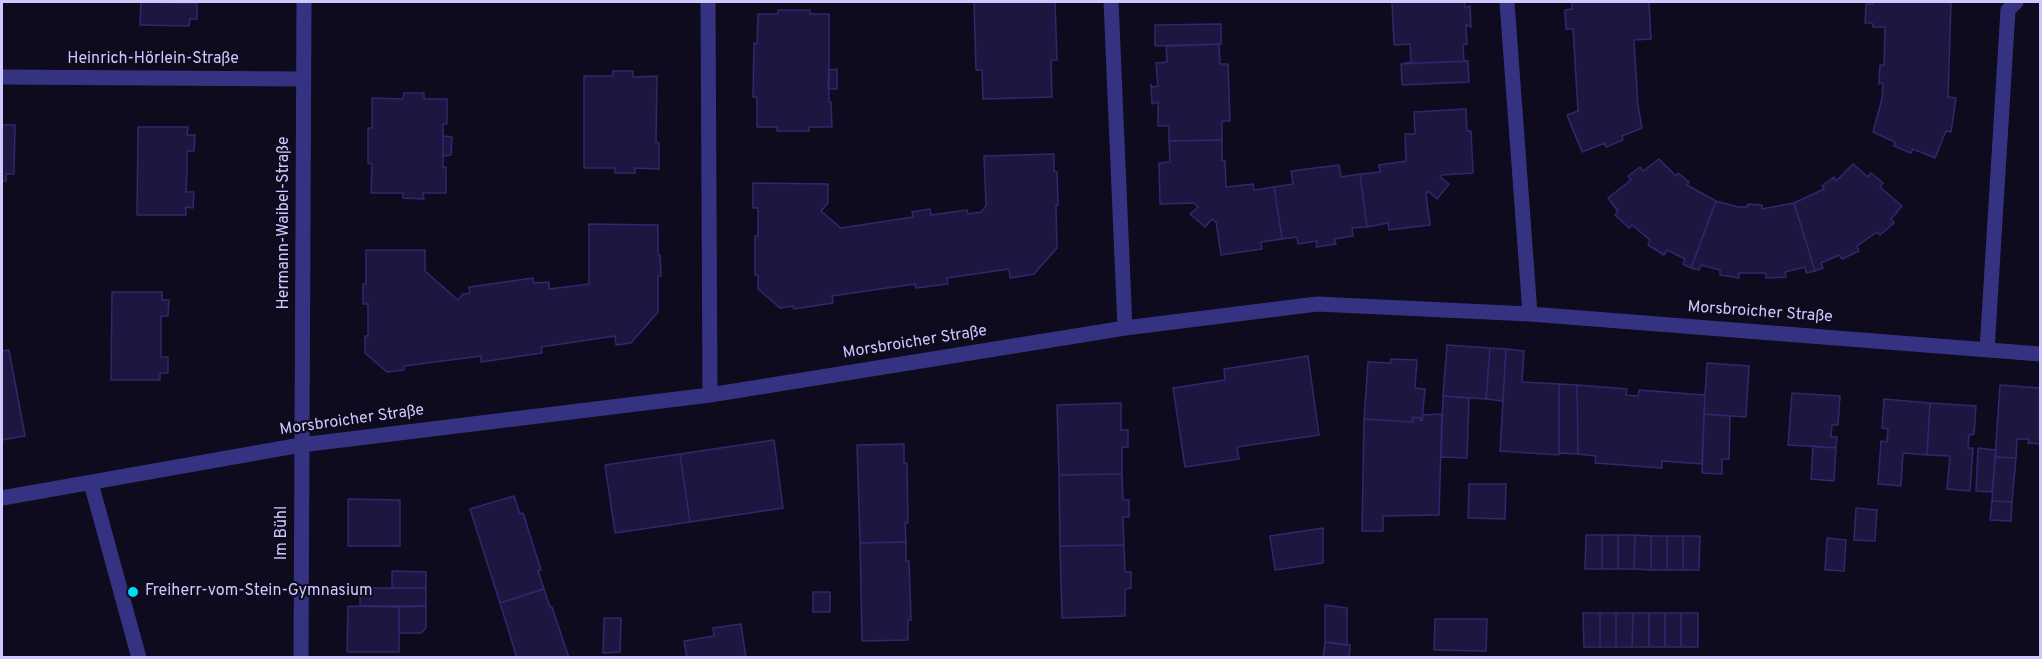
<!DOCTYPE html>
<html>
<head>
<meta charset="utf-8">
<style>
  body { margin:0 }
  #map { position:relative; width:2042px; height:659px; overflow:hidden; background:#0e0b1f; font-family:Overpass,sans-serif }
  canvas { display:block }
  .frame { position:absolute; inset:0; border:3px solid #cec8ff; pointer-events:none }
</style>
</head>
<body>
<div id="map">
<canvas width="2042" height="659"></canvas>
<div class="frame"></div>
</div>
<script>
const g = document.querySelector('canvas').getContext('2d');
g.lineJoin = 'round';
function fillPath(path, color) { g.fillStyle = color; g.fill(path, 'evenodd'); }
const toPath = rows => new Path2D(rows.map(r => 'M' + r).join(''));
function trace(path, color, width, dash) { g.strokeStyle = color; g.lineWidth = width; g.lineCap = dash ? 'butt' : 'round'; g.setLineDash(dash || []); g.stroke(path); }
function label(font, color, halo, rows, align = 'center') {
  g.font = font + ' Overpass,sans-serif'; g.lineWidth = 4.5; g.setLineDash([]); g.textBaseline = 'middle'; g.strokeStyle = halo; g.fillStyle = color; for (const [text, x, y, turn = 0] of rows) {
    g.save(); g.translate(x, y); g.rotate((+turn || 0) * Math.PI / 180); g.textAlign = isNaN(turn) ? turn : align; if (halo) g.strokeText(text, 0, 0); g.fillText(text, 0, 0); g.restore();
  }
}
const building = toPath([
  [141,2,197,3,197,19,190,19,189,26,140,25,141,2],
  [974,2,1055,2,1057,60,1051,60,1052,97,983,99,982,70,976,70,974,2],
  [1392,2,1464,2,1465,8,1470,6,1471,27,1466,25,1467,44,1463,45,1464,61,1468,61,1401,64,1411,62,1410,44,1394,45,1392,2],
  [1572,2,1649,2,1651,39,1634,40,1638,106,1642,128,1622,136,1623,140,1606,147,1605,143,1582,152,1567,115,1578,111,1573,29,1566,29,1565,10,1572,9,1572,2],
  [1873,2,1951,2,1948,97,1956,98,1951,132,1946,131,1935,158,1913,149,1911,153,1894,146,1895,142,1873,132,1882,99,1883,83,1879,84,1880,65,1884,65,1885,27,1873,27,1872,23,1865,23,1866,4,1873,4,1873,2],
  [778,10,810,10,810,14,829,14,829,102,831,102,832,127,809,127,809,131,777,131,777,127,757,127,757,97,753,97,754,43,757,44,758,14,778,14,778,10],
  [1221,24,1221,44,1155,46,1155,25,1221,24],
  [1221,44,1219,45,1220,64,1228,64,1230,121,1222,121,1222,140,1169,141,1169,126,1158,126,1158,102,1152,104,1151,84,1152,87,1158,86,1156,63,1167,62,1166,46,1221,44],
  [1468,61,1469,82,1402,85,1401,64,1468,61],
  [837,69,837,89,828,89,829,70,837,69],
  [613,71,633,71,633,77,657,76,656,142,659,143,659,169,635,168,635,173,615,173,615,168,584,168,584,76,613,76,613,71],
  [404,93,424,93,424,99,447,99,447,124,443,124,443,168,446,167,446,193,423,193,424,199,403,198,403,193,371,193,372,164,368,163,368,128,372,128,372,98,403,99,404,93],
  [1466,109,1467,131,1471,131,1473,173,1442,175,1440,177,1449,184,1437,199,1428,191,1426,194,1430,225,1389,230,1388,223,1367,227,1360,174,1380,172,1379,165,1406,161,1405,134,1415,134,1414,112,1466,109],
  [2,125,15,125,14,174,6,174,6,181,2,181,2,125],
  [138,127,188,127,187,135,195,135,194,151,187,151,187,171,186,192,194,192,193,208,186,207,186,215,137,215,138,127],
  [443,136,452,137,451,155,443,156,443,136],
  [1222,140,1222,160,1225,161,1226,187,1253,184,1254,190,1274,187,1282,239,1261,242,1262,249,1221,255,1216,222,1212,219,1205,227,1190,214,1198,207,1194,203,1160,204,1159,163,1170,162,1169,141,1222,140],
  [1054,154,1054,171,1057,172,1058,205,1056,206,1057,248,1034,274,1010,278,1009,269,947,278,948,284,916,288,915,284,832,296,833,303,794,309,793,306,780,308,758,289,758,275,755,275,755,236,758,236,758,208,753,208,753,183,828,184,828,203,821,211,841,228,913,217,912,212,930,209,931,215,967,210,968,214,981,212,986,206,984,156,1054,154],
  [1659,159,1676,176,1678,173,1689,182,1687,185,1716,201,1691,268,1683,264,1685,259,1667,250,1664,255,1648,245,1650,240,1632,225,1629,228,1615,215,1618,211,1608,198,1631,180,1628,176,1640,167,1643,171,1659,159],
  [1853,164,1868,177,1871,173,1883,183,1880,187,1902,206,1891,219,1894,223,1880,235,1877,232,1857,246,1859,251,1842,259,1839,255,1821,263,1823,268,1815,271,1794,203,1824,189,1822,186,1834,177,1836,181,1853,164],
  [1339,165,1341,177,1360,174,1367,227,1352,228,1353,236,1334,239,1336,244,1316,247,1317,241,1298,244,1297,237,1282,239,1274,187,1293,184,1291,171,1339,165],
  [1716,201,1738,207,1747,207,1748,204,1762,205,1762,209,1794,203,1815,271,1806,273,1805,267,1785,272,1786,277,1766,278,1766,273,1739,273,1739,278,1720,275,1720,270,1701,265,1699,270,1691,268,1716,201],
  [589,224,658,225,658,255,660,255,661,276,658,276,658,312,631,343,616,345,615,336,541,347,542,353,481,362,481,356,404,366,404,370,387,372,365,353,365,336,368,336,368,304,363,304,363,284,366,284,366,250,425,250,425,271,458,300,463,294,470,293,469,287,533,278,534,283,549,282,549,289,589,284,589,224],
  [112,292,162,292,162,300,169,300,168,316,161,316,161,357,168,357,168,373,160,373,160,380,111,380,112,292],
  [1447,345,1490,348,1486,399,1443,396,1447,345],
  [1490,348,1506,349,1503,401,1486,399,1490,348],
  [1506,349,1524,351,1522,382,1559,384,1559,455,1500,451,1506,349],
  [9,350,25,436,2,440,2,351,9,350],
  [1308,356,1319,435,1237,447,1239,459,1185,467,1173,388,1225,380,1224,369,1308,356],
  [1391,359,1417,360,1415,388,1425,389,1422,421,1420,420,1420,418,1413,417,1413,422,1364,419,1368,362,1391,363,1391,359],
  [1707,363,1749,366,1746,417,1704,414,1707,363],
  [1559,384,1577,385,1578,454,1559,453,1559,384],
  [1577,385,1627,389,1626,395,1638,396,1639,390,1705,395,1702,464,1662,461,1662,468,1595,463,1596,456,1578,454,1577,385],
  [2000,385,2040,388,2040,444,2028,443,2029,439,2017,439,2016,458,1995,457,2000,385],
  [1792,393,1840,396,1838,425,1832,425,1831,437,1837,437,1836,448,1788,445,1792,393],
  [1443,396,1469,398,1467,458,1441,457,1443,396],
  [1884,399,1930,403,1927,455,1903,453,1901,486,1878,484,1881,441,1887,442,1888,429,1882,428,1884,399],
  [1121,403,1121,430,1128,430,1128,447,1122,447,1122,474,1059,475,1057,405,1121,403],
  [1930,403,1976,406,1974,434,1969,435,1968,448,1973,448,1970,491,1947,489,1950,456,1927,455,1930,403],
  [1442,414,1439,515,1383,516,1383,531,1362,531,1364,419,1413,422,1413,417,1420,418,1420,420,1422,421,1423,415,1442,414],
  [1704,414,1730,416,1729,459,1722,459,1722,474,1702,473,1704,414],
  [774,440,783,508,690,522,680,454,774,440],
  [904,444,904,463,907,463,908,523,905,523,906,542,860,543,857,445,904,444],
  [1813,446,1836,448,1834,481,1811,479,1813,446],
  [1978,448,1996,450,1992,492,1976,491,1978,448],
  [680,454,690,522,615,533,605,465,680,454],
  [1995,457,2016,458,2012,502,1992,501,1995,457],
  [1122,474,1123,500,1129,500,1129,517,1123,517,1124,545,1060,546,1059,475,1122,474],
  [1469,484,1506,484,1505,519,1468,518,1469,484],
  [514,496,520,514,523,513,541,570,538,571,544,589,500,603,470,509,514,496],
  [348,499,400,500,400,546,348,546,348,499],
  [1992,501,2012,502,2011,521,1990,520,1992,501],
  [1856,508,1877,510,1875,541,1854,540,1856,508],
  [1323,528,1323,563,1275,570,1270,536,1323,528],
  [1586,535,1602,535,1602,569,1585,569,1586,535],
  [1602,535,1618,535,1618,569,1602,569,1602,535],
  [1618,535,1635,535,1634,569,1618,569,1618,535],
  [1635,535,1651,536,1651,570,1634,569,1635,535],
  [1651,536,1667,536,1667,570,1651,570,1651,536],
  [1667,536,1683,536,1683,570,1667,570,1667,536],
  [1683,536,1700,536,1699,570,1683,570,1683,536],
  [1827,538,1846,540,1844,571,1825,570,1827,538],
  [906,542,906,561,909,561,911,620,908,620,908,640,862,641,860,543,906,542],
  [1124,545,1125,572,1131,572,1131,588,1125,589,1125,616,1062,618,1060,546,1124,545],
  [392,571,426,572,426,588,392,588,392,571],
  [360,588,426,588,426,606,360,606,360,588],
  [544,589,550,607,552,607,569,658,517,658,500,603,544,589],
  [813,592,830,592,830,612,813,612,813,592],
  [1325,605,1347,608,1347,645,1325,642,1325,605],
  [348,606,399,607,399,652,347,652,348,606],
  [426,606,426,628,421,633,399,633,399,607,426,606],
  [1583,613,1600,613,1600,647,1584,647,1583,613],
  [1600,613,1616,613,1616,647,1600,647,1600,613],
  [1616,613,1633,613,1632,647,1616,647,1616,613],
  [1633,613,1649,613,1649,647,1632,647,1633,613],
  [1649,613,1665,613,1665,647,1649,647,1649,613],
  [1665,613,1681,613,1681,647,1665,647,1665,613],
  [1681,613,1698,613,1698,647,1681,647,1681,613],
  [604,618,621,618,620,652,603,653,604,618],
  [1435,619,1487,619,1486,651,1434,650,1435,619],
  [741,624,746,658,687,658,684,641,714,636,713,628,741,624],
  [1325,642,1350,645,1349,658,1323,658,1325,642]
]);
fillPath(building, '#1e1641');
trace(building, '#34266e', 1.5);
trace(toPath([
  [708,2,710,395],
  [1111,2,1125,328],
  [1507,2,1530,314],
  [2,77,303,79],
  [1987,350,2008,10,2016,2],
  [91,483,139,658],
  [2,498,301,445,710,395,1125,328,1317,304,1530,314,2040,354],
  [301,658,304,2]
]), '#353381', 15);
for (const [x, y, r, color] of [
  [133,592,6,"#00dcf3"]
]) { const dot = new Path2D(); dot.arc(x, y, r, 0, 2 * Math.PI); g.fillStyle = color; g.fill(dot); trace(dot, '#0e0b1f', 2); }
label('16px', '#cec8ff', '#0e0b1f', [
  ["Heinrich-Hörlein-Straße",153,60],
  ["Hermann-Waibel-Straße",285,223,-90],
  ["Morsbroicher Straße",1760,313,4],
  ["Morsbroicher Straße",915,343,-9],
  ["Morsbroicher Straße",352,421,-8],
  ["Im Bühl",283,533,-90]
]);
label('16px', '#cec8ff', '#0e0b1f', [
  ["Freiherr-vom-Stein-Gymnasium",145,592]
], 'left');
</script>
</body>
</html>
